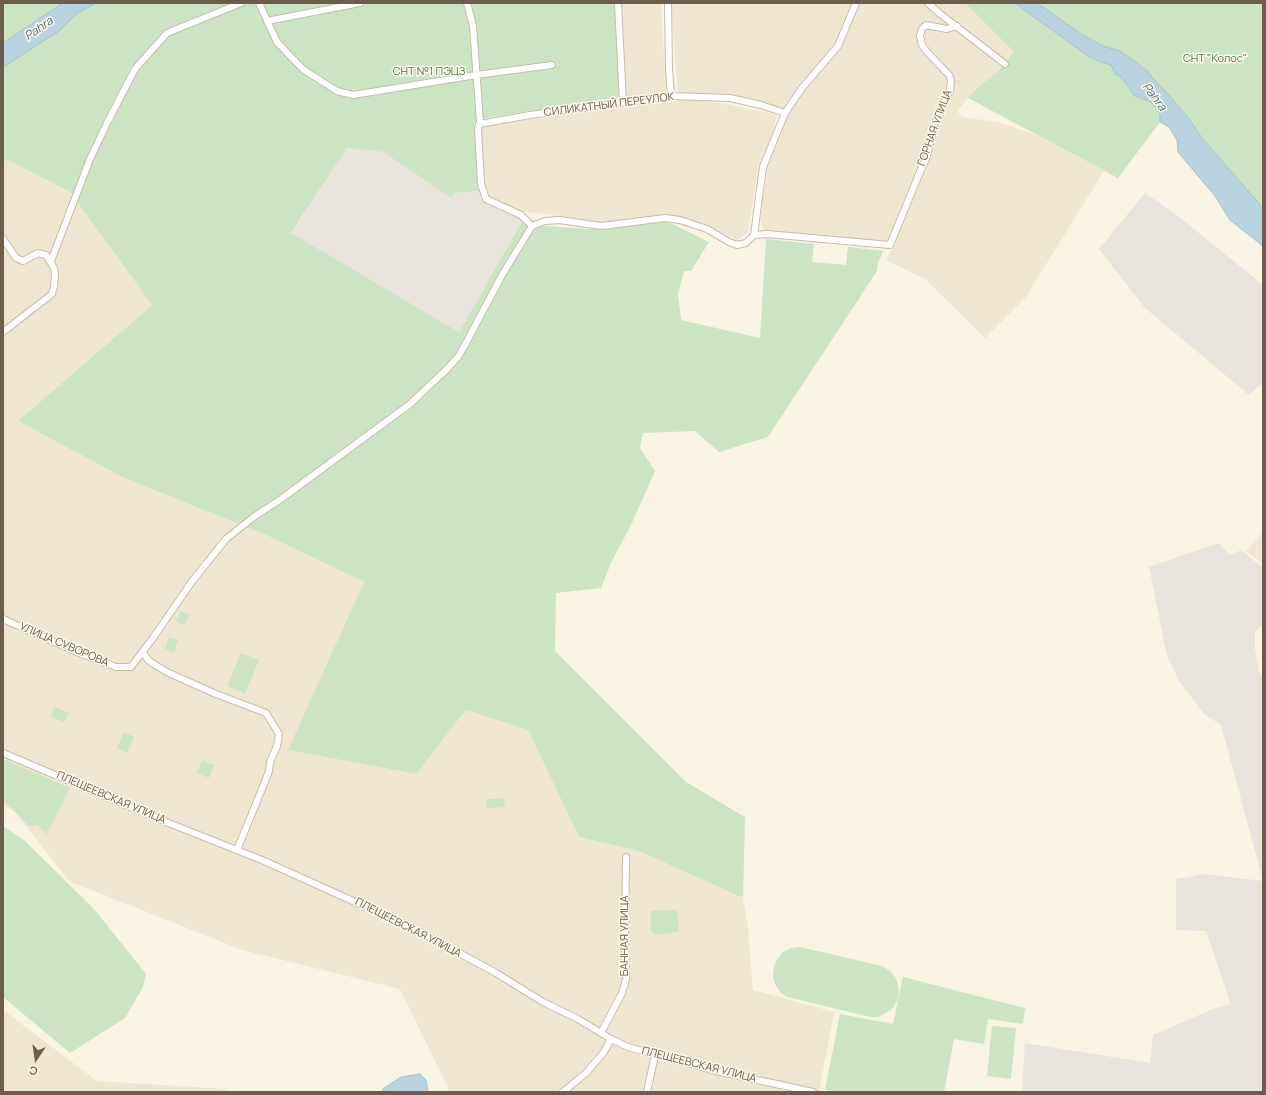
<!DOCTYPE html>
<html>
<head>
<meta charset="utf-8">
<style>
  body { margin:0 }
  #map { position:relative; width:1266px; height:1095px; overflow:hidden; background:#f8f3e3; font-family:Manrope,sans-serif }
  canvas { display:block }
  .frame { position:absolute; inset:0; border:4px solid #6d5d4c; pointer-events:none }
  .north { position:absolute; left:16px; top:1039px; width:40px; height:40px; -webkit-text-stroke:3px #fcf7e8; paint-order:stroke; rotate:193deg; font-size:11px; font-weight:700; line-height:16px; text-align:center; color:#6d5d4c }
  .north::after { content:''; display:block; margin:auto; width:14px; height:18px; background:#6d5d4c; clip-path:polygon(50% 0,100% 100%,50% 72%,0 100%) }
</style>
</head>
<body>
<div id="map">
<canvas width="1266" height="1095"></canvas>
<div class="frame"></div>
<div class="north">С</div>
</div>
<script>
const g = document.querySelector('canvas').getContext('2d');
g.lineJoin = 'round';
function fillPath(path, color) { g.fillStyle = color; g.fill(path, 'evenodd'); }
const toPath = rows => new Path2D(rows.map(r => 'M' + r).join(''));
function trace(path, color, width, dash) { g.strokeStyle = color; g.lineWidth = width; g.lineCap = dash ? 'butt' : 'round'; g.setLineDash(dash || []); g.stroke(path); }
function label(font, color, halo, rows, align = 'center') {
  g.font = font + ' Manrope,sans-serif'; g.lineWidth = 3; g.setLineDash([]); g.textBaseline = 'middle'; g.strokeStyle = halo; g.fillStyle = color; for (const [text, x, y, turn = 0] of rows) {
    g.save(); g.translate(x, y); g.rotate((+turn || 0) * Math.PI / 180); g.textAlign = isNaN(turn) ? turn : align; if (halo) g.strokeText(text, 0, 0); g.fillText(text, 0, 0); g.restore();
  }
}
fillPath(toPath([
  [619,3,661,3,666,91,625,99],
  [672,3,965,3,1014,52,998,71,978,87,957,111,962,117,997,122,1039,136,1104,171,1025,298,985,338,925,279,886,260,896,243,764,231,760,219,768,165,788,113,786,109,733,95,678,94,672,21],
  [697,100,730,105,777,115,772,135,758,168,748,232,738,240,710,228,665,216,608,223,538,213,526,212,491,203,486,198,481,127,484,125,674,101],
  [6,159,70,192,152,305,18,421,124,478,266,535,364,582,289,750,415,774,466,710,528,730,579,837,639,851,743,898,748,928,753,990,834,1012,819,1092,450,1092,400,989,242,950,69,881,14,811,3,806,3,164],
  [1263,532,1263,564,1246,551],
  [3,1010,97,1081,224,1089,236,1092,3,1092]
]), '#efe6d2');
fillPath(toPath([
  [347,148,383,152,451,198,454,193,480,191,485,200,525,216,459,332,291,234],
  [1145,193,1178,216,1263,285,1263,382,1249,395,1145,308,1099,249],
  [1219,543,1230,555,1241,550,1263,568,1263,624,1255,632,1255,649,1259,672,1263,677,1263,1092,1022,1092,1025,1043,1150,1063,1153,1035,1215,1008,1231,1005,1206,931,1176,930,1176,879,1204,874,1263,881,1221,725,1204,714,1179,681,1167,656,1149,567]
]), '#e8e4dd');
fillPath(toPath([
  [3,3,63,3,3,43],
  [96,3,616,3,620,97,480,119,475,123,480,191,454,193,451,198,383,152,347,148,291,233,459,332,525,216,545,226,589,229,666,221,709,242,691,271,684,271,678,294,681,320,760,338,766,239,814,244,812,262,846,265,848,247,883,251,878,263,877,271,768,437,719,452,695,431,643,433,640,448,655,471,631,525,611,563,601,588,556,593,555,651,686,782,745,817,743,898,639,851,579,837,528,730,466,710,416,774,288,750,364,582,266,535,124,478,18,421,152,305,70,192,6,159,3,164,3,67,59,31,76,14],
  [965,3,1015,3,1088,56,1101,62,1111,65,1115,73,1121,77,1135,96,1151,102,1160,113,1160,122,1118,178,968,98,978,87,998,71,1014,52],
  [1037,3,1263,3,1263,208,1202,138,1189,119,1169,95,1151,76,1147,69,1120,51,1103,46,1081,34],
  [180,611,189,614,185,625,176,622],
  [169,637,178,640,174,653,165,649],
  [241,653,259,660,245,694,227,686],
  [55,707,69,713,64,723,50,716],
  [124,732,134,737,127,753,117,748],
  [3,759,70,788,47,834,37,825,30,826,3,800],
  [202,760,214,765,209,778,197,773],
  [504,798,505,807,487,808,486,801,488,799],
  [3,826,24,840,94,909,146,974,143,987,125,1018,70,1053,3,997],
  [677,910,679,932,656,935,651,931,651,911],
  [800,947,882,966,890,971,895,977,898,985,899,993,897,1001,893,1008,886,1013,878,1017,871,1017,787,997,780,992,775,984,773,976,774,967,777,959,783,952,791,948],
  [903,977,1025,1008,1023,1024,988,1019,984,1044,954,1039,944,1092,840,1092,825,1090,840,1014,893,1024],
  [992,1026,1016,1028,1011,1079,987,1076]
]), '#cce4c4');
const water = toPath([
  [63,3,96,3,76,14,59,31,3,67,3,43,63,3],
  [1015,3,1037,3,1081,34,1103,46,1120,51,1147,70,1151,76,1169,95,1189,119,1202,138,1263,208,1263,246,1230,220,1215,196,1178,152,1177,140,1169,127,1160,122,1160,113,1151,102,1135,96,1121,77,1115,74,1111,65,1101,62,1088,56,1015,3],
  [420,1074,426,1080,428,1092,382,1092,384,1088,401,1077,420,1074]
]);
fillPath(water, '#bad4df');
trace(water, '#a2c2cf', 1);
const minor = toPath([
  [259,3,277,42,293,59,304,70,337,91,353,95,476,75,552,65],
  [467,3,473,26,480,122,478,128,481,184,486,199,521,215,532,226],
  [618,3,623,103],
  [668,3,669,69,671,96],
  [928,3,939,13,1005,64],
  [267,21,360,3],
  [480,124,530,115,671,96,730,98,761,105,785,113],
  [532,226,545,221,559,220,602,226,665,218,680,220,707,229,729,242,737,245,746,243,754,235],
  [754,235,767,234,890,245,922,167,926,159,935,123,950,90,951,80,949,75,927,52,922,45,920,36,922,29,926,25,947,29,957,26],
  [754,235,763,167,785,113,802,88,838,46,856,3],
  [3,239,16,258,23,261,38,253,46,255,54,268,55,275,54,286,52,294,3,332],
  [51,261,90,159,107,123,135,69,167,33,241,3],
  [3,619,77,652,116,667,131,667,153,638,193,580,226,539,255,516,281,499,410,404,447,369,458,357,465,345,502,275,532,226],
  [143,652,148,660,155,665,169,673,216,694,266,713,279,734,277,746,270,762,269,771,262,789,237,850],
  [3,753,171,824,262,860,415,929,496,973,543,1002,578,1019,611,1039,628,1047,716,1071,813,1092],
  [601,1033,622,993,626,979,625,941,626,857],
  [563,1092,586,1073,604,1052,611,1039],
  [647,1092,655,1055]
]);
trace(minor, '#c7bcab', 8);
trace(minor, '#fff', 6);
label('11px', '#537c4c', '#fcf7e8', [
  ["СНТ \"Колос\"",1215,59],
  ["СНТ №1 ПЭЦЗ",429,72]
]);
label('11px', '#6d5d4c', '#fcf7e8', [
  ["СИЛИКАТНЫЙ ПЕРЕУЛОК",609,105,-7],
  ["ГОРНАЯ УЛИЦА",935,128,-70],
  ["УЛИЦА СУВОРОВА",64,645,23],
  ["ПЛЕЩЕЕВСКАЯ УЛИЦА",111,798,23],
  ["ПЛЕЩЕЕВСКАЯ УЛИЦА",408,928,27],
  ["БАННАЯ УЛИЦА",625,936,-90],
  ["ПЛЕЩЕЕВСКАЯ УЛИЦА",699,1065,14]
]);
label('italic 12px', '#4d7384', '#fcf7e8', [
  ["Pahra",39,29,-35],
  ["Pahra",1154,97,53]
]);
</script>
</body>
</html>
